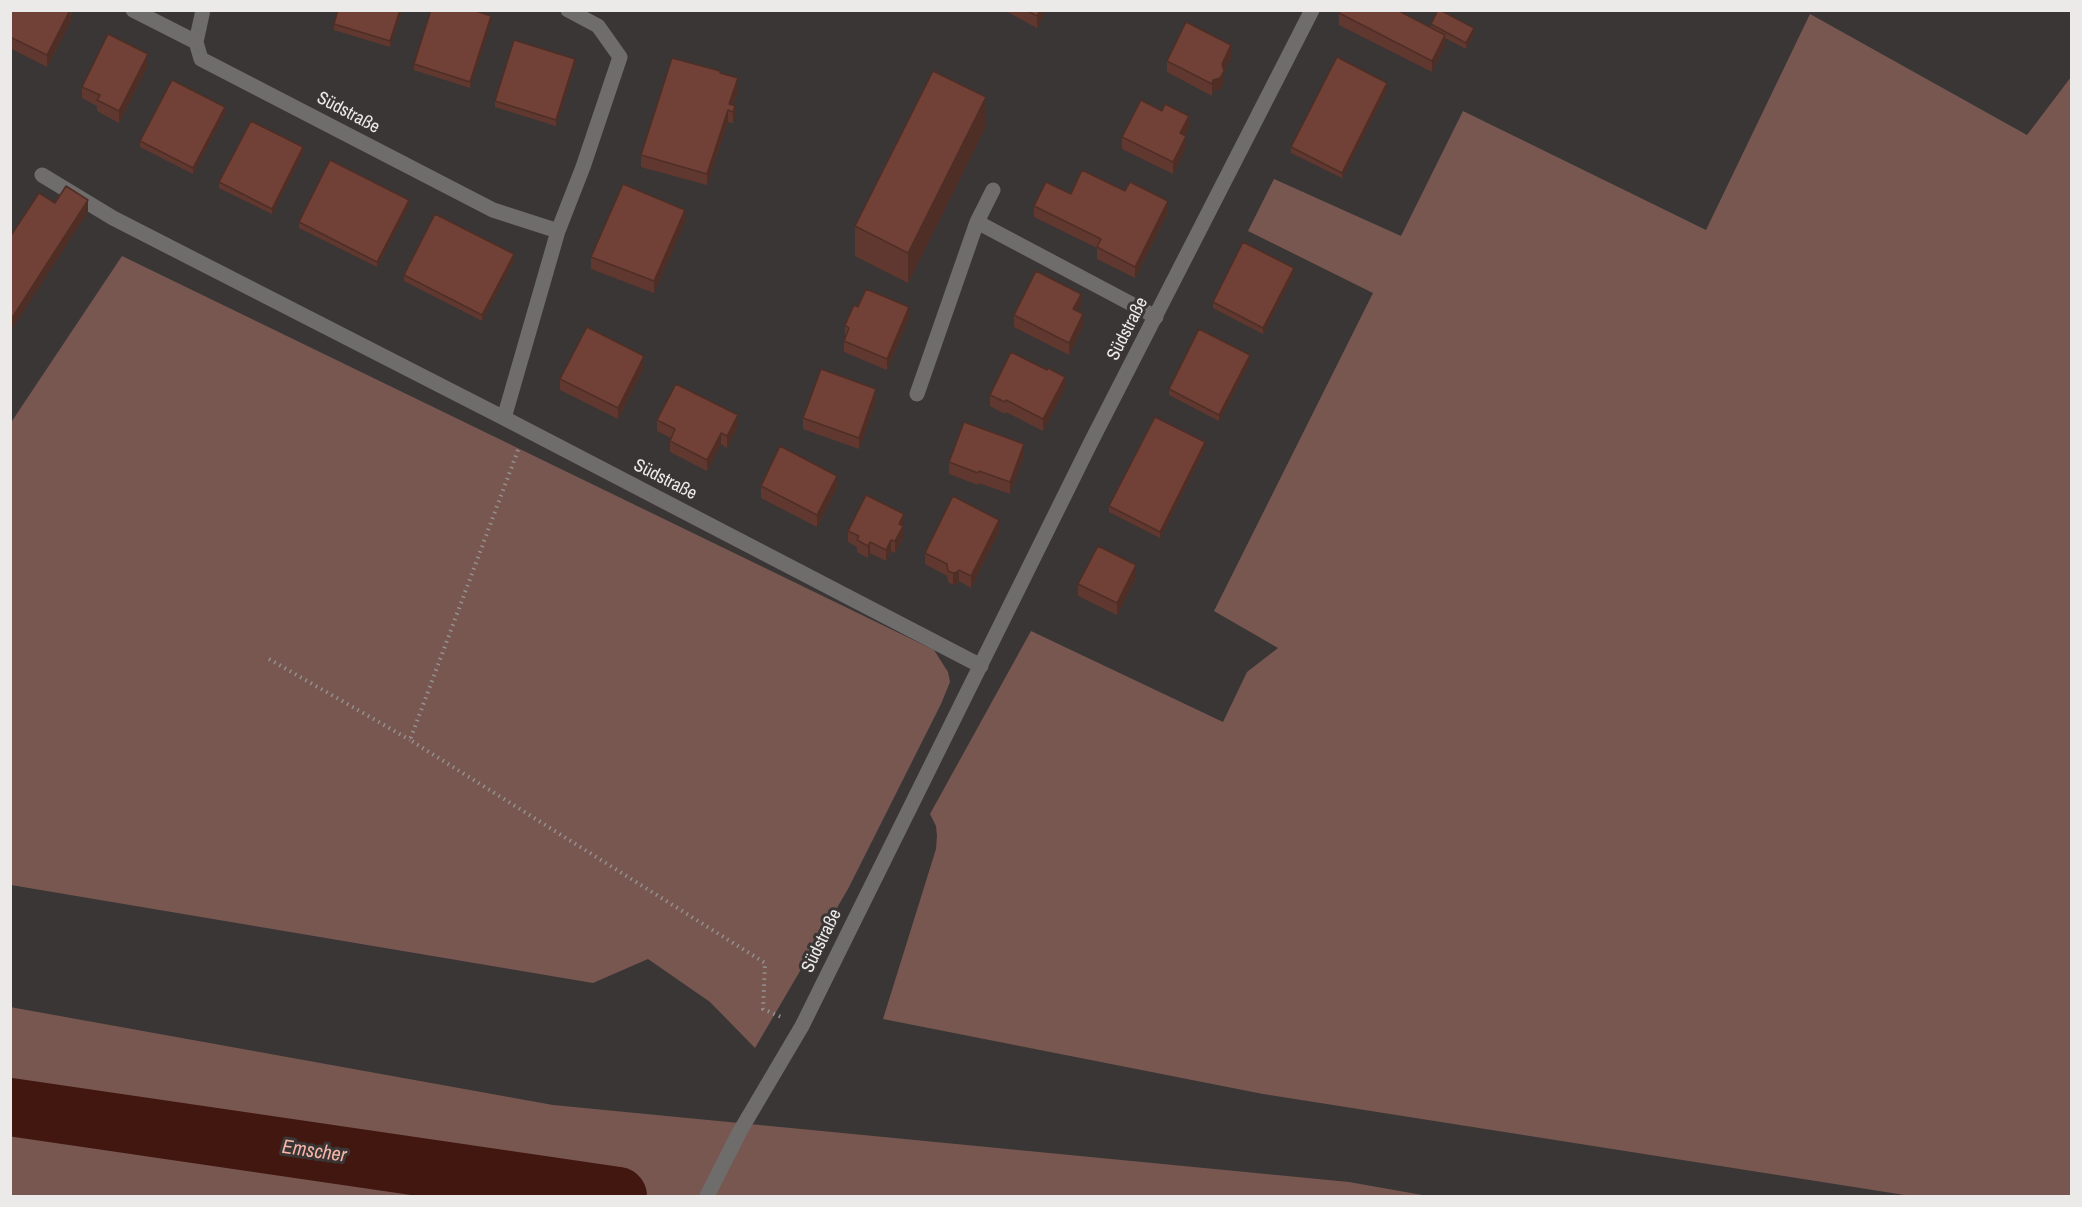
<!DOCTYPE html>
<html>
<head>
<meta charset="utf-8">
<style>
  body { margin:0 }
  #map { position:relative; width:2082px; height:1207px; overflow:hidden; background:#3a3635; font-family:"Archivo Narrow",sans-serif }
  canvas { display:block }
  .frame { position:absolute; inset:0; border:12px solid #eceae9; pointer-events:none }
</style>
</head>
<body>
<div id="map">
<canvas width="2082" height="1207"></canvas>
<div class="frame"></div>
</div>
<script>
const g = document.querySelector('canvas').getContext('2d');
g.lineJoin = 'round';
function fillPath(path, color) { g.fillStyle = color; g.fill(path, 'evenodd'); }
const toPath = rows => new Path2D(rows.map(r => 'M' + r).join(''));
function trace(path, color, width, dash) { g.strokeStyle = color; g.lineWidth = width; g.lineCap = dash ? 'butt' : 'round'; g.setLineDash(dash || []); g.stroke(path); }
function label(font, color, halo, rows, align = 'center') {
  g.font = font + ' "Archivo Narrow",sans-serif'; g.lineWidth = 6; g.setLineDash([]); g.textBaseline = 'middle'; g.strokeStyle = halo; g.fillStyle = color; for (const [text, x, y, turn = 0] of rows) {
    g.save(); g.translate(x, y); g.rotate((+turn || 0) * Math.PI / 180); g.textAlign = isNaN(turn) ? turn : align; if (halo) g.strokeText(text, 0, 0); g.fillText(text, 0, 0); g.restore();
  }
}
fillPath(toPath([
  [1810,14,2027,135,2071,77,2071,1196,1911,1196,1263,1094,883,1019,936,849,937,836,936,826,930,814,1031,631,1223,722,1247,672,1278,648,1214,611,1373,293,1248,231,1274,179,1401,236,1463,111,1706,230],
  [122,256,934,650,948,672,950,682,941,704,848,889,755,1048,710,1002,648,959,593,983,11,885,10,424],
  [10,1007,553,1105,1349,1182,1428,1196,11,1196]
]), '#785750');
trace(toPath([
  [10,1107,618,1196]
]), '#42170f', 58);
trace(toPath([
  [518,450,410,740,765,963,763,1009,781,1017],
  [269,659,410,740]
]), '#949190', 4, [1.5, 4.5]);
trace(toPath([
  [133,10,196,42],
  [203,10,196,42,201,59,493,210,558,231,504,418,981,666],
  [42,175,113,218,504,418],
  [977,222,993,190],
  [558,231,583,167,620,57,598,26,568,10],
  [917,394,977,222,1156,317],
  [707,1196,740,1131,802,1026,1091,442,1312,10]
]), '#6f6d6c', 15);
fillPath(toPath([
  [10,10,71,10,71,21,47,67,10,48],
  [402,10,390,47,334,30,334,24],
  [1004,10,1046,10,1037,28],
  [1339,13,1431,27,1431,24,1474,34,1466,49,1445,38,1445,46,1432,72,1339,25],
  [491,22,470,88,414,70,414,64],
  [1231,57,1224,71,1224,82,1220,89,1213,91,1212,96,1167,72,1167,61],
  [148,65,119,123,97,111,97,106,82,98,82,87],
  [575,65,556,126,495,107,495,101],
  [720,73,738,90,733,105,735,117,733,123,728,122,707,185,641,167,641,155],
  [1387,89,1342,178,1291,153,1291,147],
  [225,113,193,174,140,147,140,141],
  [986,126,908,283,855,256,855,226],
  [1189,127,1185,135,1186,147,1173,174,1122,149,1122,137],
  [303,153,272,214,219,188,219,182],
  [1071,194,1168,212,1135,278,1097,259,1097,248,1034,217,1034,206],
  [409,206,377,267,299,228,299,222],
  [685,222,654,293,591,269,591,257],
  [514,260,482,321,404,281,404,275],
  [1294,273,1263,334,1213,308,1213,302],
  [1081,305,1077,312,1083,326,1069,355,1014,327,1014,315],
  [858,307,909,318,887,370,844,352,844,341,845,337,845,325],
  [1250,361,1219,421,1169,395,1169,389],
  [644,367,618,419,560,390,560,379],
  [1047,370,1065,388,1043,431,1006,412,1005,414,990,406,990,395],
  [876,401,859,449,803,429,803,418],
  [657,420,738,426,727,448,721,444,707,471,670,452,670,441,671,438,657,431],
  [1205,448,1160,538,1109,512,1109,506],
  [1024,455,1010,494,979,483,978,485,949,474,949,462],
  [761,486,837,487,817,527,761,498],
  [904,525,903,528,903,538,895,553,891,551,886,561,870,553,868,558,857,552,857,547,848,542,848,531],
  [999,531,971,588,959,581,957,584,953,585,948,582,947,576,925,564,925,553],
  [1136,577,1117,615,1078,596,1078,584]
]), '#61382f');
fillPath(toPath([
  [70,10,71,21,47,67,47,55],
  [400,10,402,10,390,47,390,41],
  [1040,10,1046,10,1037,28,1037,16],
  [491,16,491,22,470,88,470,82],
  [1474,28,1474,34,1466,49,1466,43],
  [1445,35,1445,46,1432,72,1432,61],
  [1231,45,1231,57,1224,71,1224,82,1220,89,1213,91,1212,96,1212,84],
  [148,54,148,65,119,123,119,111],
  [575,59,575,65,556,126,556,120],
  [738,78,738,90,731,111,729,104],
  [1387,83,1387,89,1342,178,1342,173],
  [986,97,986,126,908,283,908,253],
  [735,106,735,117,733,123,733,112],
  [225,107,225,113,193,174,193,168],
  [728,110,728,122,707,185,707,174],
  [1189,116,1189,127,1180,144,1180,133],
  [1186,136,1186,147,1173,174,1173,162],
  [303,147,303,153,272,214,272,209],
  [88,200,88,212,10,332,10,321],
  [409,200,409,206,377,267,377,262],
  [1168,201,1168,212,1135,278,1135,267],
  [685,210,685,222,654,293,654,281],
  [514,254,514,260,482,321,482,315],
  [1294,268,1294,273,1263,334,1263,328],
  [1081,294,1081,305,1073,321,1073,309],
  [909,307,909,318,887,370,887,359],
  [1083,314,1083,326,1069,355,1069,343],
  [1250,355,1250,361,1219,421,1219,415],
  [644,356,644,367,618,419,618,408],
  [1065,377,1065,388,1043,431,1043,419],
  [876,389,876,401,859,449,859,438],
  [738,415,738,426,727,448,727,436],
  [721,433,721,444,707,471,707,460],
  [1205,442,1205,448,1160,538,1160,532],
  [1024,444,1024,455,1010,494,1010,482],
  [837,476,837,487,817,527,817,515],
  [904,514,903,538,895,553,895,541,899,524],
  [999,520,999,531,971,588,971,576],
  [891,540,891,551,886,561,886,550],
  [870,542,870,553,868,558,868,546],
  [1136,565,1136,577,1117,615,1117,603],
  [959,570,959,581,957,584,953,585,953,573]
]), '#4f2e26');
const building = toPath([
  [10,10,70,10,47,55,10,37,10,10],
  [338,10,400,10,390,41,334,24,338,10],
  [431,10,472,10,491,16,470,82,414,64,431,10],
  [1026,10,1040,10,1037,16,1026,10],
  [1341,10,1397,10,1445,35,1432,61,1339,13,1341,10],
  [1438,10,1440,10,1474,28,1466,43,1431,24,1438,10],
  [1186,22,1231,45,1222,64,1224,71,1220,78,1213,80,1212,84,1167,61,1186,22],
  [108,34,148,54,119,111,97,100,100,95,82,87,108,34],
  [514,40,575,59,556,120,495,101,514,40],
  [1337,57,1387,83,1342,173,1291,147,1337,57],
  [672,58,720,71,720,73,738,78,729,104,735,106,733,112,728,110,707,174,641,155,672,58],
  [933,71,986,97,908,253,855,226,933,71],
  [172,80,225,107,193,168,140,141,172,80],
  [1141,100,1162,111,1165,104,1189,116,1180,133,1186,136,1173,162,1122,137,1141,100],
  [251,121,303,147,272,209,219,182,251,121],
  [330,160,409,200,377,262,299,222,330,160],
  [1082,170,1125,191,1130,182,1168,201,1135,267,1097,247,1101,239,1034,206,1046,182,1071,194,1082,170],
  [623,184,685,210,654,281,591,257,623,184],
  [66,186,88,200,10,321,10,237,39,193,55,203,66,186],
  [435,214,514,254,482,315,404,275,435,214],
  [1243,242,1294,268,1263,328,1213,302,1243,242],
  [1036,271,1081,294,1073,309,1083,314,1069,343,1014,315,1036,271],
  [866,289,909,307,887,359,844,341,849,328,845,325,854,305,858,307,866,289],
  [587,327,644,356,618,408,560,379,587,327],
  [1199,329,1250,355,1219,415,1169,389,1199,329],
  [1011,352,1047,370,1048,368,1065,377,1043,419,1006,400,1005,402,990,395,1011,352],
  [821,369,876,389,859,438,803,418,821,369],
  [676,384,738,415,727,436,721,433,707,460,670,441,675,429,657,420,676,384],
  [1155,417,1205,442,1160,532,1109,506,1155,417],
  [964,422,1024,444,1010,482,979,471,978,473,949,462,964,422],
  [780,446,837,476,817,515,761,486,780,446],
  [866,495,904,514,899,524,903,526,895,541,891,540,886,550,870,542,868,546,857,540,859,536,848,531,866,495],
  [953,496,999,520,971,576,959,570,957,572,953,573,948,571,947,564,925,553,953,496],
  [1098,546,1136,565,1117,603,1078,584,1098,546]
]);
fillPath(building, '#714137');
trace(building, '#4f2e26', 1.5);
label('18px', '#eceae9', '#3a3635', [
  ["Südstraße",348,113,28],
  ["Südstraße",1128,329,-63],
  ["Südstraße",665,480,27],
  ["Südstraße",822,941,-64]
]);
label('italic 20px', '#f6b5a7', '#3a3635', [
  ["Emscher",314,1152,8]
]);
</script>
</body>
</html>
